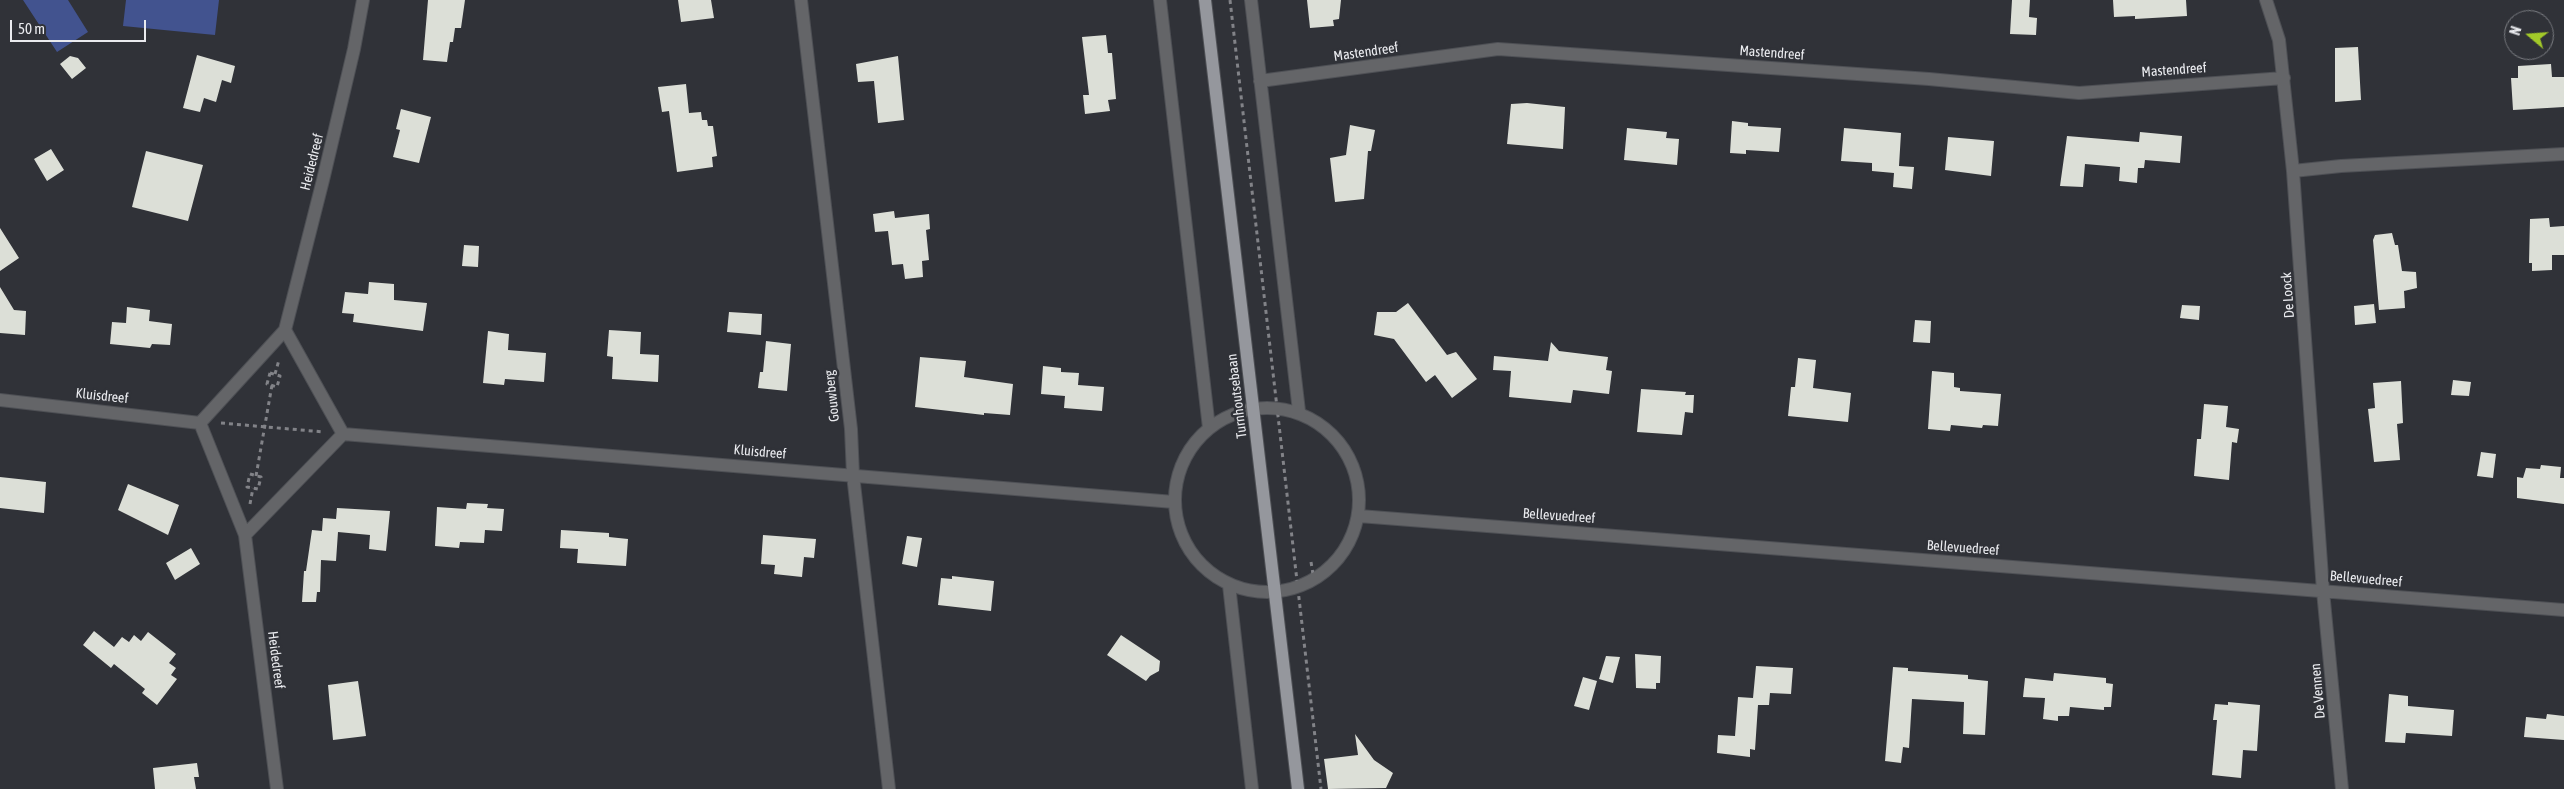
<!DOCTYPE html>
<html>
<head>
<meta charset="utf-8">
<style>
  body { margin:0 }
  #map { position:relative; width:2564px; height:789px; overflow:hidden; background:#303238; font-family:"Asap Condensed",sans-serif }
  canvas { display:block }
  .north { position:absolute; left:2504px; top:10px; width:50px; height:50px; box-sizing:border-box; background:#303238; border:1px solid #7a7c81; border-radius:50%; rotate:288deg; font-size:14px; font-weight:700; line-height:20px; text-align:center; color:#eaebef }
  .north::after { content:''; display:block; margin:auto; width:18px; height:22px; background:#a2c929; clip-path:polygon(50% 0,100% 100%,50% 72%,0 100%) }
  .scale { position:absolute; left:10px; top:20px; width:136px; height:22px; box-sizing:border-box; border:2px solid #eaebef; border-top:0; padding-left:6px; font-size:15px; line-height:18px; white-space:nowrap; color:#eaebef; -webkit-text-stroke:4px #303238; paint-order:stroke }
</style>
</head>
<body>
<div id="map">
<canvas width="2564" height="789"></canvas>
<div class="north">N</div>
<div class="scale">50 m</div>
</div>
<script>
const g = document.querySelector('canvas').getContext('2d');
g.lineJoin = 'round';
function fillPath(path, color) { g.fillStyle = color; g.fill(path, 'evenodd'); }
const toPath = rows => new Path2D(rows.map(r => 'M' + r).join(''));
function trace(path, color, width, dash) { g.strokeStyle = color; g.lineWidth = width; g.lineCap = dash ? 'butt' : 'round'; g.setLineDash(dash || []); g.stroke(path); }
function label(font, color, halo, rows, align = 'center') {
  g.font = font + ' "Asap Condensed",sans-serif'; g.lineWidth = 5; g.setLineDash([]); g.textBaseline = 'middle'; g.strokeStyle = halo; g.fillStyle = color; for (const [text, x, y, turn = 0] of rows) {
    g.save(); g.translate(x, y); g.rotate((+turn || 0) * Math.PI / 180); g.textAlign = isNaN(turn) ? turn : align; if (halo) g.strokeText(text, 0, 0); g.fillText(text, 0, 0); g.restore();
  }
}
fillPath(toPath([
  [23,0,68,0,88,32,57,52],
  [126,0,219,0,215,35,123,26]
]), '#42538f');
fillPath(toPath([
  [428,0,465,0,461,28,455,28,453,42,450,42,447,62,423,60],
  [678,0,711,0,714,18,681,22],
  [1307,0,1341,0,1339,19,1333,20,1334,26,1310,28],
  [2012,0,2030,0,2029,17,2037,18,2036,35,2010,34],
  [2113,0,2186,0,2187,16,2135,19,2135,16,2114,17],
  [1106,35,1108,53,1112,53,1116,99,1108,100,1110,111,1085,114,1083,95,1089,95,1082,37],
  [2358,47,2361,100,2335,102,2335,48],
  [197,55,235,66,231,83,222,80,216,102,204,98,200,112,183,108],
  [70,56,78,58,86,68,72,79,60,64],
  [898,56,904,120,878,123,874,81,858,82,856,64],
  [2551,64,2552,77,2564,77,2564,107,2513,110,2511,78,2518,78,2518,66],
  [686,84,689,113,701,112,702,120,707,120,708,126,713,126,717,156,712,157,713,167,677,172,669,111,662,112,658,87],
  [1527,103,1565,107,1563,149,1507,144,1511,104],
  [401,109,431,117,419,163,393,157,400,130,396,129],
  [1732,121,1748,123,1748,126,1781,128,1779,152,1746,150,1746,154,1730,153],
  [1350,125,1375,130,1371,151,1368,151,1364,199,1335,202,1330,158,1346,155],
  [1627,128,1667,132,1666,138,1679,139,1677,165,1624,160],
  [1844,128,1901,133,1899,166,1914,167,1912,189,1893,187,1894,173,1872,171,1872,163,1841,161],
  [2140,132,2182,136,2180,163,2145,160,2144,168,2138,168,2137,183,2119,181,2120,167,2085,164,2083,187,2060,186,2067,136,2139,142],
  [1948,137,1994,141,1991,176,1945,170],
  [51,149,64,170,47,181,34,159],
  [146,151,203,165,188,221,132,207],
  [894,211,895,218,929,214,930,229,926,230,929,260,922,261,923,277,905,279,903,264,892,265,888,231,875,232,873,214],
  [2549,218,2550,227,2564,226,2564,255,2552,255,2552,270,2532,271,2532,263,2529,263,2530,219],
  [0,228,19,258,0,271],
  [2392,233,2395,245,2398,245,2402,271,2416,272,2417,288,2404,291,2405,308,2379,310,2373,240,2375,235],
  [464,245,479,246,478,267,462,266],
  [369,282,394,284,394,300,427,303,423,331,353,322,354,314,342,313,345,292,368,294],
  [0,287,14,310,26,311,25,335,0,333],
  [1408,303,1447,355,1456,352,1477,379,1452,398,1435,375,1426,382,1394,339,1374,335,1377,312,1396,312],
  [2374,304,2376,323,2355,325,2354,306],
  [2182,305,2200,306,2199,320,2180,318],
  [127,307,150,310,149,321,172,324,170,345,152,344,150,348,110,344,112,322,126,323],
  [729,312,762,314,761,335,727,332],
  [1915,320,1931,321,1930,343,1913,342],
  [609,330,641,332,640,354,659,355,658,382,612,379,613,357,607,356],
  [488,331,509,334,508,350,546,353,544,382,505,379,504,385,483,383],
  [766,341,791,344,787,391,758,388,760,372,763,372],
  [1551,342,1559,351,1608,357,1606,370,1612,371,1609,394,1573,390,1571,403,1509,397,1511,371,1493,370,1494,356,1548,361],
  [920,357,966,361,964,377,1013,384,1010,415,984,413,984,415,915,407],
  [1798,358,1816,360,1813,388,1851,393,1848,422,1788,416,1791,387,1795,387],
  [1043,366,1061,368,1061,372,1079,373,1078,385,1104,387,1102,411,1064,408,1065,396,1041,394],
  [1932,371,1954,373,1954,387,1960,388,1960,391,2001,394,1998,426,1983,425,1982,428,1951,425,1950,431,1928,429],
  [2453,380,2471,382,2469,396,2451,395],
  [2401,381,2403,423,2397,424,2400,460,2374,462,2368,409,2375,408,2373,383],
  [1641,389,1686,392,1685,395,1694,395,1693,413,1685,412,1682,435,1637,432],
  [2204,404,2228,406,2226,427,2239,429,2237,443,2232,442,2229,480,2194,476,2197,439,2201,439],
  [2481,452,2496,454,2493,478,2477,476],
  [2541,465,2561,467,2560,478,2564,478,2564,504,2517,498,2517,477,2523,478,2526,468,2540,469],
  [0,477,46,482,44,513,0,508],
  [128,484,179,505,168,535,118,510],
  [467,503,488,504,487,508,504,509,502,531,485,530,484,543,460,542,459,548,435,546,437,507,466,509],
  [337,508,390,511,386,551,369,549,370,535,338,532,336,561,321,560,320,592,317,592,316,602,302,602,304,571,306,571,312,530,322,531,323,518,336,519],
  [561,530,609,533,609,537,628,539,626,566,577,563,578,549,560,548],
  [763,535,816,539,814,558,804,557,802,577,774,574,775,565,761,564],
  [907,536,922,538,917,567,902,564],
  [191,548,200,564,175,580,166,563],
  [952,576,994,581,991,611,938,605,941,578,952,579],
  [94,631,114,647,122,637,129,642,134,635,141,641,148,632,176,654,169,663,176,668,171,675,177,679,157,705,142,693,145,689,114,664,111,668,83,645],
  [1121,635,1160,661,1159,671,1150,676,1146,681,1107,655],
  [1635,654,1661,656,1660,683,1656,683,1656,689,1636,688],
  [1606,656,1620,657,1613,683,1599,679],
  [1756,666,1793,668,1791,694,1770,693,1769,705,1758,705,1755,750,1750,749,1750,757,1717,753,1718,735,1735,736,1738,697,1753,698],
  [1893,667,1908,668,1908,671,1968,675,1968,679,1988,681,1985,735,1963,734,1964,702,1912,699,1909,748,1903,747,1901,763,1885,761],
  [2054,673,2106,678,2106,683,2113,684,2111,707,2104,707,2104,710,2070,707,2069,716,2058,716,2058,721,2043,719,2045,698,2023,697,2025,678,2053,681],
  [1583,677,1597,681,1589,710,1574,706],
  [358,681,366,736,333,740,328,685],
  [2389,694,2408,696,2408,706,2454,710,2452,736,2406,733,2405,743,2385,742],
  [2228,702,2260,705,2257,751,2243,750,2241,778,2212,775,2217,720,2213,720,2215,704,2228,705],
  [2547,714,2564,716,2564,740,2524,737,2526,717,2546,719],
  [1355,734,1374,760,1393,773,1386,788,1328,789,1324,759,1358,755],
  [197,763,199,777,194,777,196,789,155,789,153,768]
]), '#dcdfd7');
const minor = toPath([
  [801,0,851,429,853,475,889,789],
  [1160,0,1209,428],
  [1251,0,1299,411],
  [2266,0,2279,40,2293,171,2323,591,2342,789],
  [1260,81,1498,49,1929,79,2079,93,2284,78],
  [2293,171,2341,166,2564,154],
  [285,330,323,180,354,49,363,0],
  [0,400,200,423],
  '1175 500a92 92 0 1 1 184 0a92 92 0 1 1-184 0Z',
  [343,434,1174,502],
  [1359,516,2564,610],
  [245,535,343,434,285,330,200,423,245,535,277,789],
  [1229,585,1252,789]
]);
const major = toPath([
  [1205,0,1298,789]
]);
trace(minor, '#4e5055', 14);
trace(major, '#4e5055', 14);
trace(toPath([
  [1230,0,1321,789],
  [270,373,280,376,277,387,267,384,270,373],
  [275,374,279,360],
  [221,423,324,432],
  [250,474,261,477,258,489,247,487,250,474],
  [256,476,272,385],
  [250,504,253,488],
  [1311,562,1314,580]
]), '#828388', 3, [4, 4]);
trace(minor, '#646568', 12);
trace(major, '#95979d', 12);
label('14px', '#eaebef', '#303238', [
  ["Mastendreef",1366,52,-8],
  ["Mastendreef",1772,53,4],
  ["Mastendreef",2174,70,-4],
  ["Heidedreef",312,162,-76],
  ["De Loock",2288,295,-94],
  ["Kluisdreef",102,396,6],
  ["Gouwberg",832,396,-96],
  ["Turnhoutsebaan",1237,396,-97],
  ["Kluisdreef",760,452,5],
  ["Bellevuedreef",1559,516,4],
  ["Bellevuedreef",1963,548,4],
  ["Bellevuedreef",2366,579,5],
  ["Heidedreef",276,660,83],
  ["De Vennen",2318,691,-95]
]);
</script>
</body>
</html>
